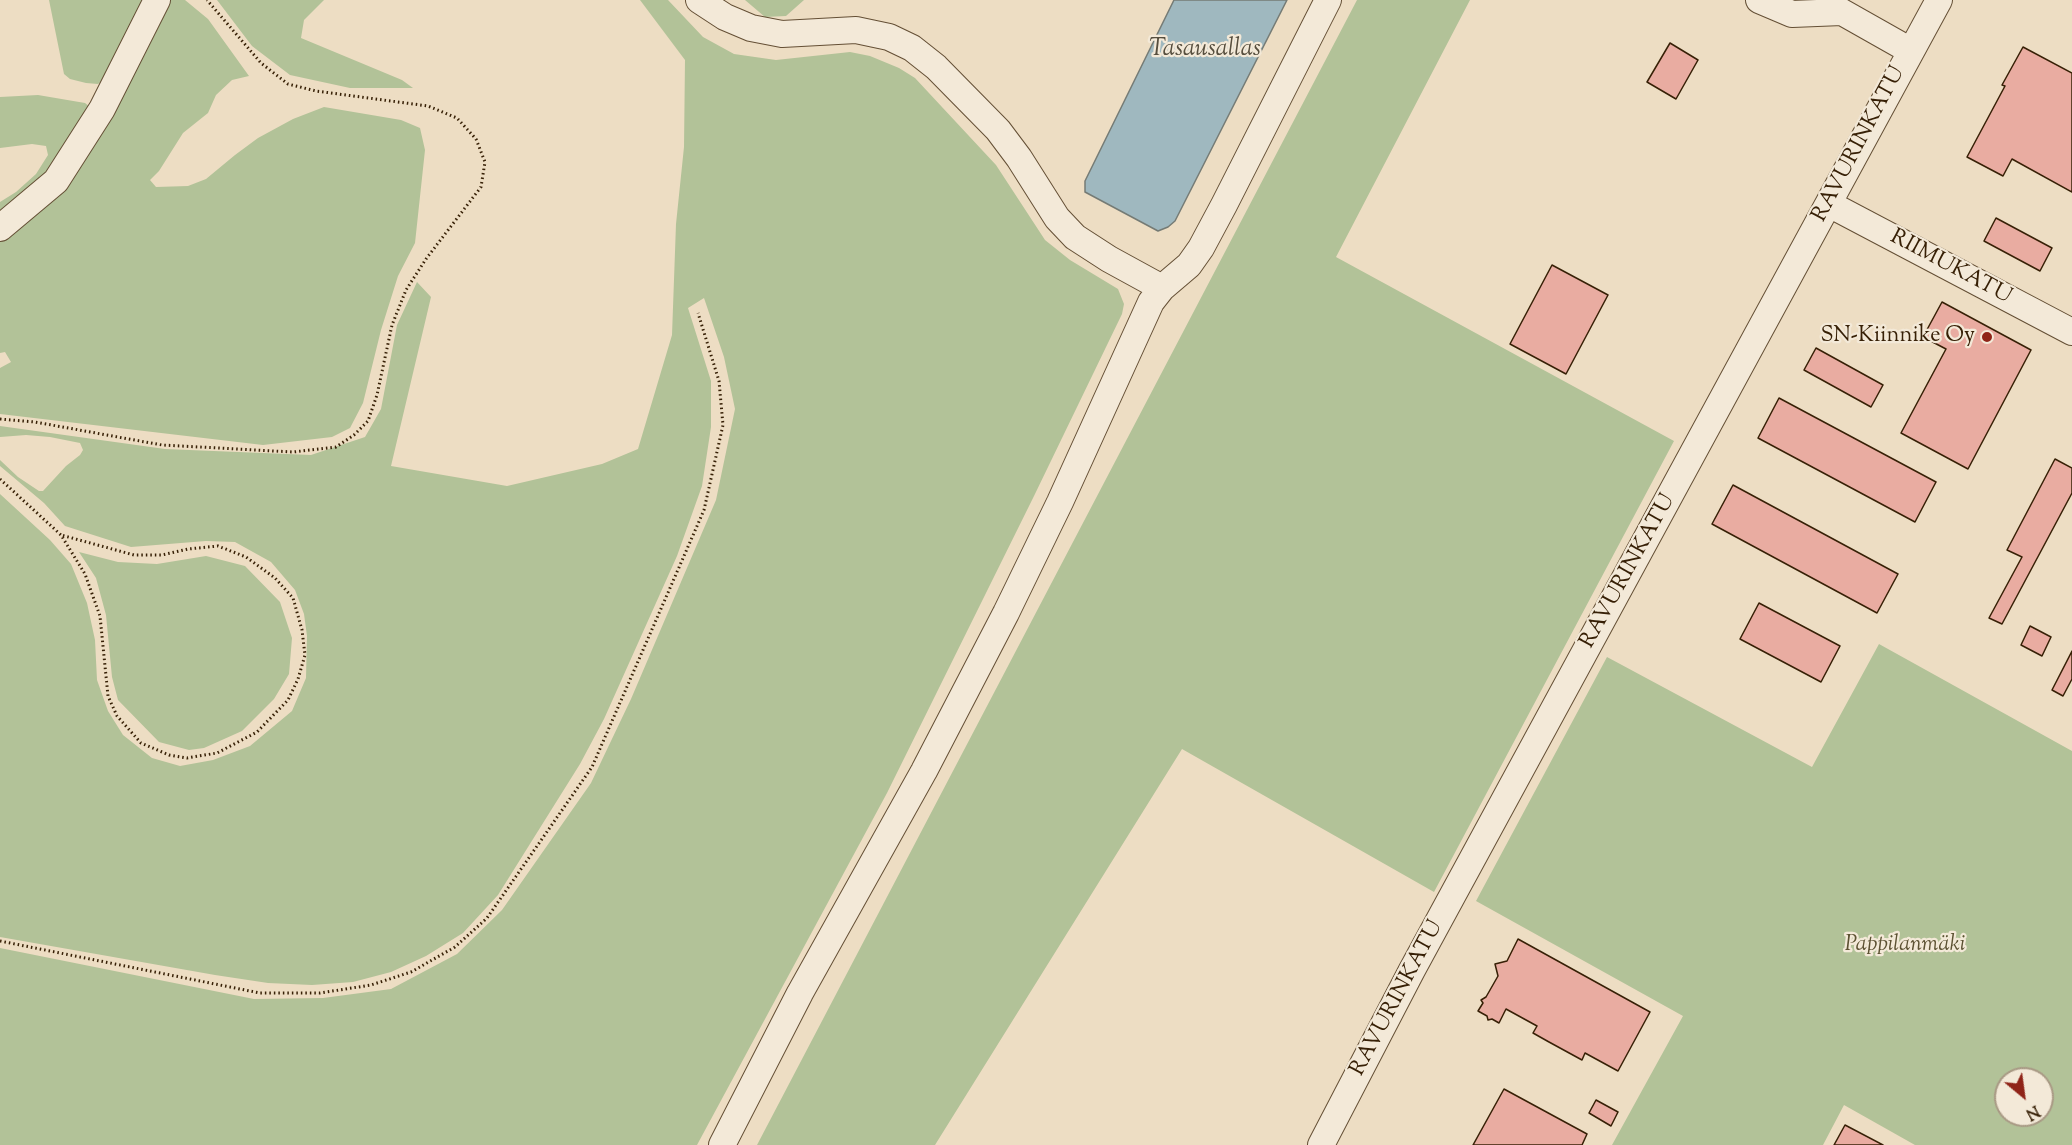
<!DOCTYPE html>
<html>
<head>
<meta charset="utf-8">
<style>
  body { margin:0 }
  #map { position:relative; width:2072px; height:1145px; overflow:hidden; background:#edddc3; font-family:"Sorts Mill Goudy",serif }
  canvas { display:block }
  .north { position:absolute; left:1994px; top:1067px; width:60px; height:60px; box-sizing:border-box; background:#f3e9d8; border:2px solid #a89984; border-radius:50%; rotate:151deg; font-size:16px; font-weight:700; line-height:24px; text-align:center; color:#372006 }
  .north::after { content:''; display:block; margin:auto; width:21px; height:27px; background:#8f2418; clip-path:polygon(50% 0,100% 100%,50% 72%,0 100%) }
</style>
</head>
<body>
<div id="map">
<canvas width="2072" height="1145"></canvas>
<div class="north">N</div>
</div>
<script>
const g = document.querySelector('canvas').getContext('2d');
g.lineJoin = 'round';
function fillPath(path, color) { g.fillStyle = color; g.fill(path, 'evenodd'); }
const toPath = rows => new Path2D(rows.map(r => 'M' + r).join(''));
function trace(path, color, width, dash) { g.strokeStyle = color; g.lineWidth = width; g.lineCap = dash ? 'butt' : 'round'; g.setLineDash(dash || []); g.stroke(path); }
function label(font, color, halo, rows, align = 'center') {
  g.font = font + ' "Sorts Mill Goudy",serif'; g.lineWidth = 4.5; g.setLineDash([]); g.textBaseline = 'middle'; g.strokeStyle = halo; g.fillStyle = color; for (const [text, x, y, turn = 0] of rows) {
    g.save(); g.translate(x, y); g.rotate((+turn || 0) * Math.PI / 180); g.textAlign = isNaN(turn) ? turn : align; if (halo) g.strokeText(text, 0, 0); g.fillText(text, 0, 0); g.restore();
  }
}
fillPath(toPath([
  [49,0,146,0,102,81,98,84,86,83,70,79,64,74],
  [167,0,185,0,208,19,249,76,232,80,216,95,208,113,183,133,159,171,150,180,156,187,188,186,206,179,235,155,258,138,293,119,324,107,401,120,420,128,425,150,415,243,398,276,381,330,363,403,350,428,332,437,263,445,0,414,0,368,11,362,5,352,0,353,0,238,111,116,149,46],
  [217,0,324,0,304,20,301,38,402,80,413,88,350,88,290,75,252,46],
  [640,0,668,0,703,37,734,54,776,60,850,52,870,56,899,68,915,78,996,165,1045,240,1070,260,1118,289,1124,304,1122,314,1034,496,887,793,697,1145,0,1145,0,948,254,999,323,998,391,989,457,954,502,910,591,783,631,699,716,500,735,409,724,357,704,298,688,308,711,381,711,427,702,486,677,556,604,719,580,764,498,895,463,933,426,956,391,972,353,982,312,985,268,983,215,975,0,937,0,494,50,540,71,564,87,603,95,640,97,680,108,711,123,735,152,758,180,766,213,760,250,746,292,711,306,678,307,636,304,614,295,590,271,562,235,542,206,541,131,547,65,526,44,503,0,466,0,460,18,477,39,491,43,491,66,466,80,455,83,450,80,443,50,437,26,435,0,437,0,426,165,449,311,455,365,437,381,409,397,325,417,282,431,297,391,466,507,486,602,464,638,449,672,335,676,224,684,147,685,60],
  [745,0,804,0,786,16,765,17],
  [1357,0,1470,0,1336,257,1674,441,1434,892,1182,749,935,1145,757,1145],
  [38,95,85,103,90,107,56,163,0,216,0,202,16,192,36,174,48,155,46,146,32,144,0,148,0,97],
  [79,552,118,562,157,564,206,556,245,566,280,602,292,638,289,674,274,699,242,731,204,748,189,750,159,742,118,700,112,677,106,615,96,578],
  [1879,644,2072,751,2072,1145,1915,1145,1844,1105,1823,1145,1612,1145,1683,1016,1476,901,1607,657,1812,767],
  [2006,1079,2042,1079,2042,1115,2006,1115]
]), '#b2c298');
const water = toPath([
  [1174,0,1287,0,1175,221,1168,227,1158,231,1085,192,1085,181,1174,0]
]);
fillPath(water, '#9fb8bf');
trace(water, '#757b75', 1.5);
const building = toPath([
  [1670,43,1698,60,1676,99,1647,82,1670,43],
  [2023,47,2072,73,2072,192,2012,159,2003,176,1967,157,2005,86,2002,85,2023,47],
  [1996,218,2052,248,2040,271,1984,241,1996,218],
  [1552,265,1608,295,1566,374,1510,344,1552,265],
  [1942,302,2031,350,1968,469,1901,433,1946,349,1923,337,1942,302],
  [1816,348,1883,385,1871,407,1804,370,1816,348],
  [1779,398,1936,482,1915,522,1758,438,1779,398],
  [2055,459,2072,468,2072,493,2002,624,1989,618,2022,557,2007,550,2055,459],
  [1733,485,1898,574,1877,613,1712,524,1733,485],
  [1759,603,1840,646,1821,682,1740,639,1759,603],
  [2030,626,2051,637,2042,656,2021,645,2030,626],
  [2072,651,2072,679,2063,696,2052,690,2072,651],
  [1518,939,1650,1012,1618,1071,1585,1053,1582,1060,1549,1042,1533,1033,1537,1026,1506,1009,1499,1023,1492,1019,1488,1020,1487,1016,1478,1011,1483,1003,1481,1000,1486,997,1498,976,1495,964,1507,961,1518,939],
  [1504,1089,1587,1134,1582,1145,1473,1145,1504,1089],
  [1596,1100,1618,1112,1611,1126,1589,1113,1596,1100],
  [1845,1125,1883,1145,1834,1145,1845,1125]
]);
fillPath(building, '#e9aca1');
trace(building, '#372006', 1.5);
const minor = toPath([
  [699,0,725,17,751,28,782,34,856,30,889,37,912,48,936,67,998,130,1019,158,1057,218,1075,237,1109,259,1162,288],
  [1759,0,1792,14,1842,12,1911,51],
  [1829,204,2072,332],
  [0,228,56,181,102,109,157,0],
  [722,1145,800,993,924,771,1006,613,1060,502,1151,302,1162,288,1189,265,1201,248,1224,205,1328,0],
  [1321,1145,1412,970,1939,0]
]);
trace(minor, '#644f35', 28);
trace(toPath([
  [0,419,35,422,162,445,293,452,336,447,354,435,368,421,377,395,392,325,406,290,426,259,481,187,485,162,476,139,457,118,428,106,316,91,288,84,261,63,207,0],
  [0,479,61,535,85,574,100,616,108,696,117,716,141,743,169,755,187,758,217,753,257,732,288,700,298,679,305,655,302,630,293,598,275,578,246,557,218,546,188,549,162,555,134,555,61,535],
  [0,941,260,993,320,993,371,985,411,972,455,947,487,918,592,767,704,510,723,425,719,381,698,313]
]), '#372006', 3, [1.5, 3]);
trace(minor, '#f3e9d8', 26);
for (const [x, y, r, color] of [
  [1987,337,6,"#8f2418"]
]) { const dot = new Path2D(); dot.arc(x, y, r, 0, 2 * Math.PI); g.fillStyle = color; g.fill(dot); trace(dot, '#f3e9d8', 2); }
label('22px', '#372006', '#f3e9d8', [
  ["RAVURINKATU",1860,145,-62],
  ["RIIMUKATU",1950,268,28],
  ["RAVURINKATU",1629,572,-61],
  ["RAVURINKATU",1398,999,-62]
]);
label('22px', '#372006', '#f3e9d8', [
  ["SN-Kiinnike Oy",1975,337]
], 'right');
label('italic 22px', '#5c5132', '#f3e9d8', [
  ["Pappilanmäki",1905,946]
]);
label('italic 24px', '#564e3e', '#f3e9d8', [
  ["Tasausallas",1205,51]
]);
</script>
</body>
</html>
